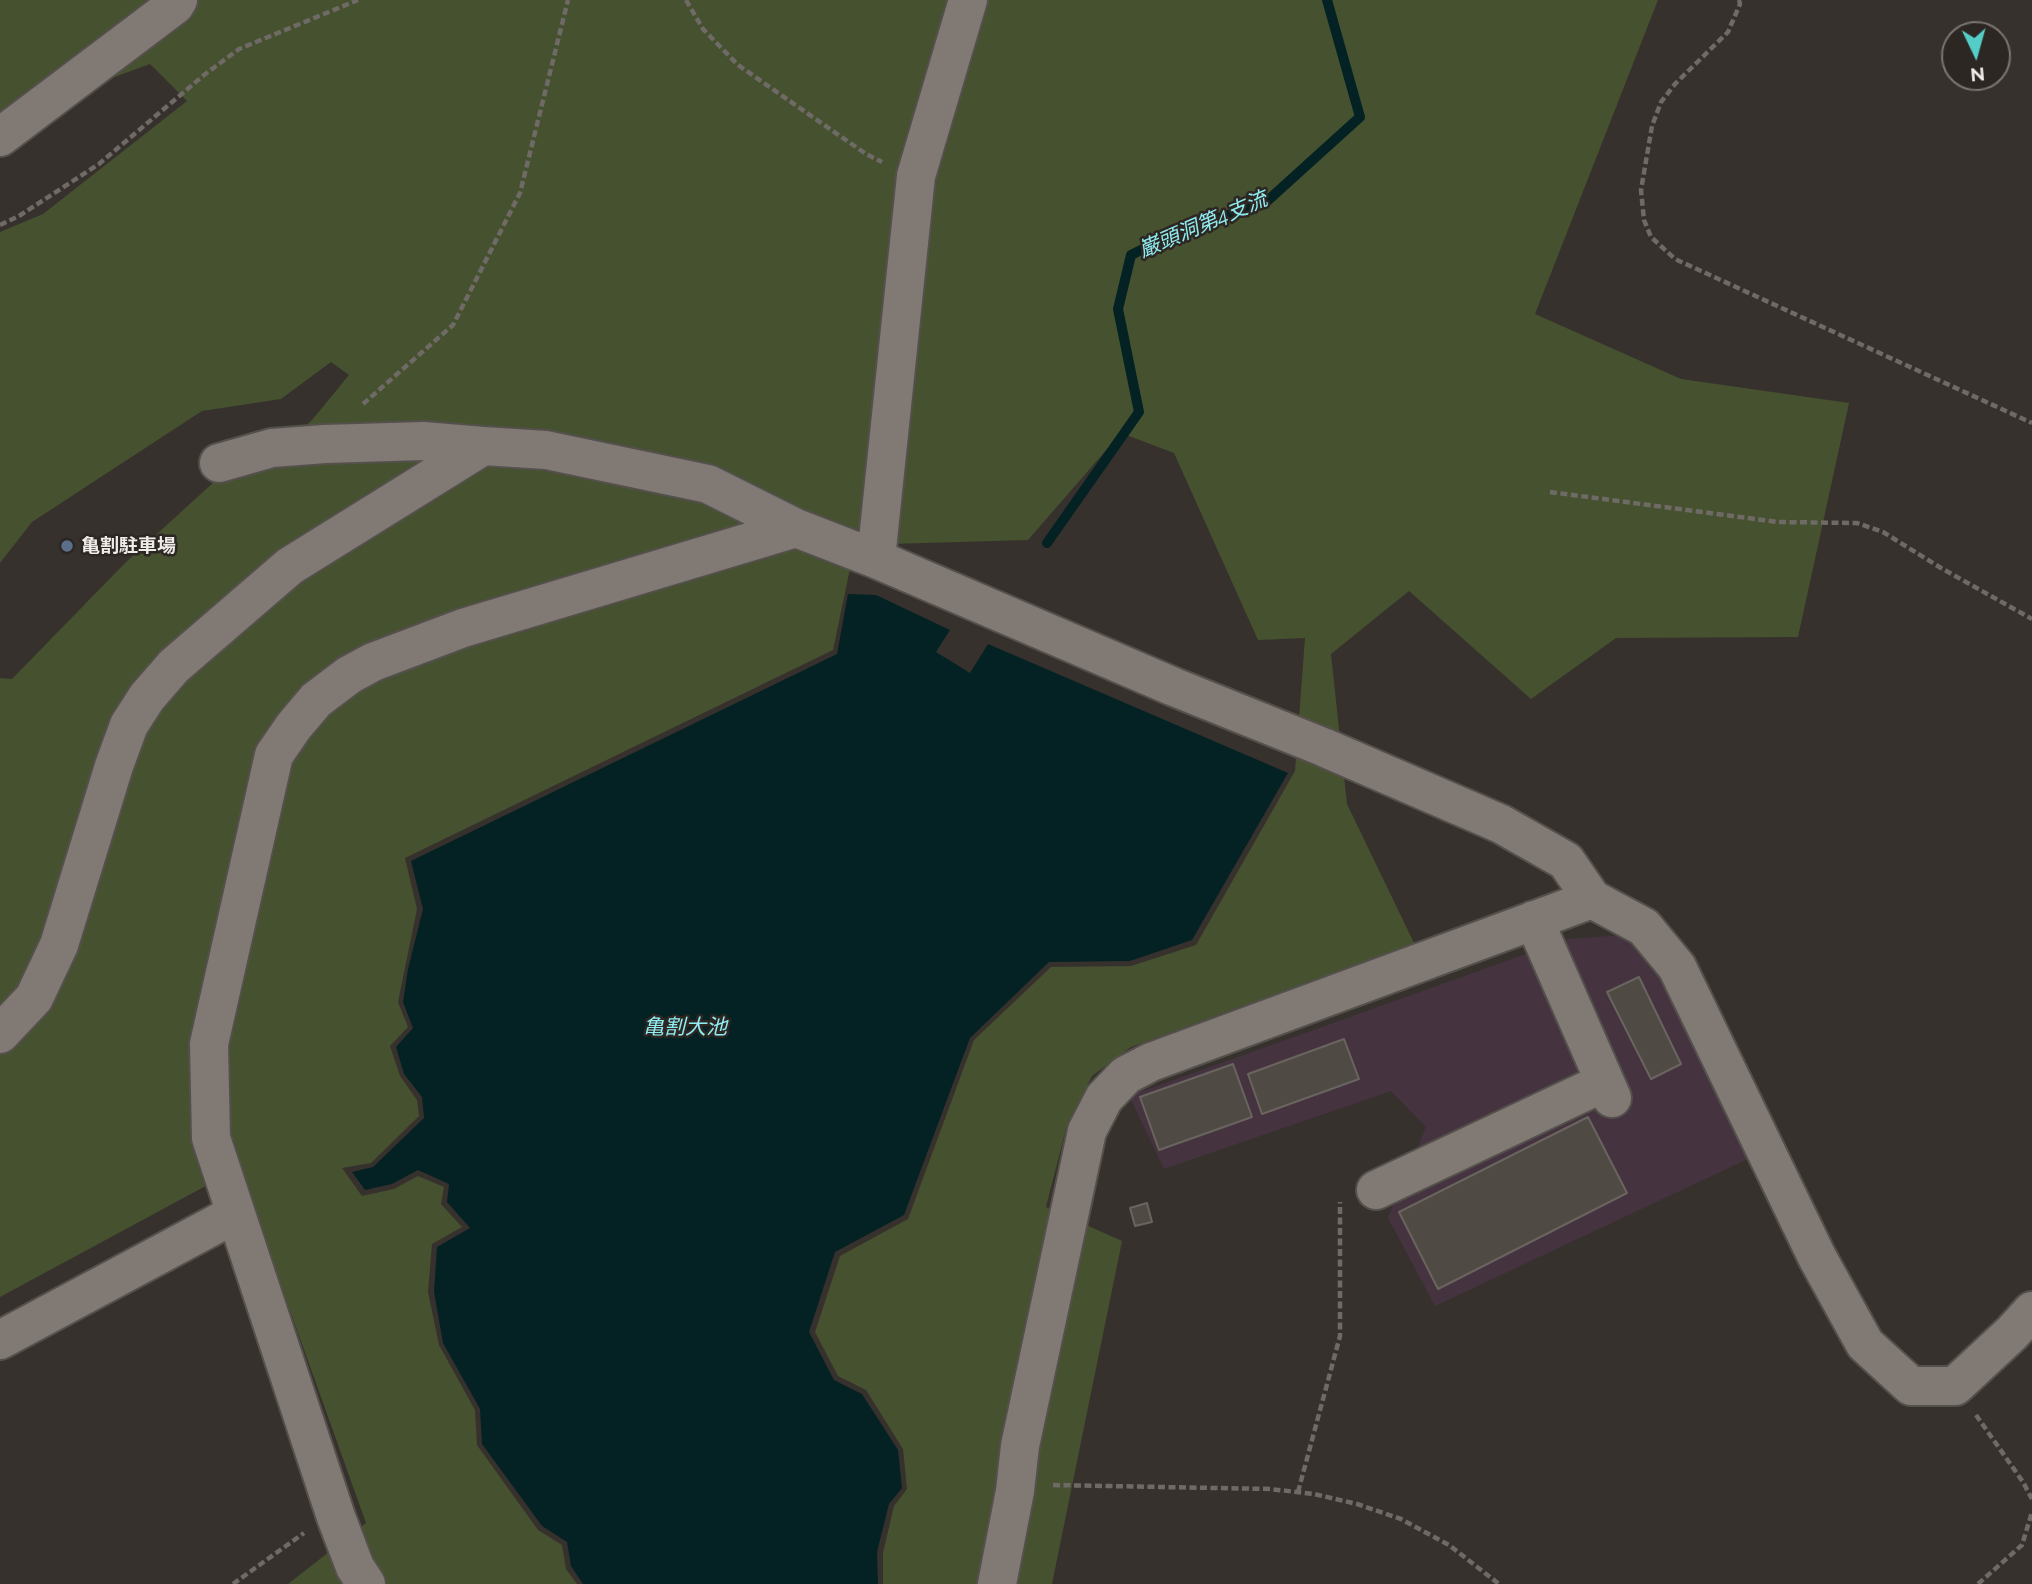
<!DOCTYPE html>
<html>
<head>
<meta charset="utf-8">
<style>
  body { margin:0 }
  #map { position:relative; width:2032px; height:1584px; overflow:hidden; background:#37312d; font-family:Raleway,sans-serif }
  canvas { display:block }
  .north { position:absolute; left:1941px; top:21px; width:70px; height:70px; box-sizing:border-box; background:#2d2723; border:2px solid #7b7572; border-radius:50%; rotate:175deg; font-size:19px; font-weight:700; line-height:28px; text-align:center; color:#efebe8 }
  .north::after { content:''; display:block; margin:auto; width:24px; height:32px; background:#54cdc7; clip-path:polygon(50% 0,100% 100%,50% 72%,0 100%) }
</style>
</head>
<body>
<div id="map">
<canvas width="2032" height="1584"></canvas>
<div class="north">N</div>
</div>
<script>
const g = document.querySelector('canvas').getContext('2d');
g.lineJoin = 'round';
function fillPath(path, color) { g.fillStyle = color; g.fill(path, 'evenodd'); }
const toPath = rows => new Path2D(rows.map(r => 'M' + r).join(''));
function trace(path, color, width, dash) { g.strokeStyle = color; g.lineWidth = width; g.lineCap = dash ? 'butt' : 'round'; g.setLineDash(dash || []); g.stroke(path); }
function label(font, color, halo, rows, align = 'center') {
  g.font = font + ' Raleway,"Noto Sans JP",sans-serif'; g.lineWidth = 5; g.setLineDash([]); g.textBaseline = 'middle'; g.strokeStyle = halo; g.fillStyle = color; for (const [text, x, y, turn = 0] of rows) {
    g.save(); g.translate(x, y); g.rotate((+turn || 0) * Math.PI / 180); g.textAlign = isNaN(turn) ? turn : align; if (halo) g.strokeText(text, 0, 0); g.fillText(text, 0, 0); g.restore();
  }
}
fillPath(toPath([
  [1637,934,1668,976,1752,1157,1435,1306,1388,1218,1426,1127,1391,1091,1164,1169,1129,1096,1568,939]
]), '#453440');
fillPath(toPath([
  [0,0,1658,0,1535,314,1681,379,1849,403,1798,637,1616,638,1531,699,1409,591,1331,654,1347,804,1414,943,1131,1047,1092,1076,1066,1129,1046,1207,1122,1241,1052,1584,883,1584,883,1553,894,1506,907,1489,903,1449,866,1390,838,1376,815,1332,840,1256,908,1219,974,1040,1051,967,1131,966,1196,945,1295,771,1305,638,1258,640,1174,453,1121,433,1028,540,855,545,833,650,405,858,417,909,398,1002,408,1027,390,1046,400,1076,417,1100,419,1116,371,1163,342,1168,362,1196,394,1189,418,1176,444,1187,441,1204,462,1227,432,1244,428,1292,439,1345,475,1410,477,1445,538,1530,562,1545,566,1569,577,1584,288,1584,366,1523,239,1168,0,1297,0,678,12,679,125,563,226,471,268,459,312,420,349,375,331,362,281,399,202,411,32,522,0,563,0,232,43,214,187,101,150,64,71,93,0,144]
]), '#46512f');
fillPath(toPath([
  [848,594,876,595,950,630,936,652,970,673,988,644,1288,773,1192,940,1130,961,1049,962,970,1038,904,1215,835,1252,809,1332,834,1380,862,1394,898,1450,902,1488,889,1504,877,1552,878,1584,583,1584,571,1566,567,1542,542,1526,482,1444,480,1409,443,1343,434,1292,437,1247,470,1228,447,1202,449,1184,418,1170,392,1184,365,1190,352,1172,373,1167,424,1118,422,1097,404,1074,396,1047,413,1028,403,1002,408,969,423,909,411,861,837,654]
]), '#042224');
trace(toPath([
  [1047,543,1139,412,1118,309,1131,255,1181,230,1265,203,1360,117,1327,0]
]), '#042224', 10);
const building = toPath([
  [1639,977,1681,1064,1651,1079,1607,992,1639,977],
  [1344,1039,1359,1079,1262,1114,1248,1074,1344,1039],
  [1233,1064,1252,1117,1159,1150,1140,1097,1233,1064],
  [1588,1117,1627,1193,1438,1289,1399,1212,1588,1117],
  [1147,1203,1152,1222,1135,1226,1130,1208,1147,1203]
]);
fillPath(building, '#504a45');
trace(building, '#6a645f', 2);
const minor = toPath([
  [0,137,175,5,178,0],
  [219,463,272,448,325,444,423,441,483,446],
  [876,559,916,176,968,0],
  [1534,920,1612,1098],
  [0,1034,34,998,59,945,114,766,129,725,147,697,174,666,290,566,483,446,546,450,708,484,796,528,876,559,1174,687,1323,747,1501,824,1566,861,1592,899,1644,927,1677,967,1817,1257,1865,1344,1911,1386,1955,1386,2012,1333,2032,1311],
  [1376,1190,1605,1082],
  [0,1340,235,1214],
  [366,1584,355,1567,336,1517,211,1138,209,1044,274,755,294,726,316,700,349,675,373,662,463,628,796,528],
  [997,1584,1015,1491,1020,1446,1087,1131,1104,1098,1126,1075,1151,1062,1592,899]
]);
trace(minor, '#54504c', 42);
trace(toPath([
  [686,0,703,29,738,65,866,154,882,162],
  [1739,0,1740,4,1728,32,1675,84,1661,102,1652,126,1641,190,1644,220,1651,237,1675,259,2032,423],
  [0,225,19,216,99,164,204,75,239,49,358,0],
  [363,404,453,325,520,193,568,0],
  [1550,492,1778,522,1857,523,1883,532,1941,568,2032,619],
  [1976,1415,2023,1482,2032,1499],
  [1053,1485,1270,1489,1314,1494,1357,1504,1401,1519,1449,1545,1499,1584],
  [1298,1492,1340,1336,1340,1202],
  [233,1584,304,1533],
  [1978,1584,2022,1545,2032,1512]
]), '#6f6a66', 4.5, [7, 3.5]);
trace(minor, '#807974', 38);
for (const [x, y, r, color] of [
  [67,546,7,"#5c6f8a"]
]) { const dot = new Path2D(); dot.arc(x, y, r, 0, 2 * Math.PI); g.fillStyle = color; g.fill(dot); trace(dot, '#2d2723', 2.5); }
label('bold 19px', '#efebe8', '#2d2723', [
  ["亀割駐車場",81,546]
], 'left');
label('italic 21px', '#8fecf1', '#2d2723', [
  ["巌頭洞第4支流",1203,225,-23],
  ["亀割大池",685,1028]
]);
</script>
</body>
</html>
